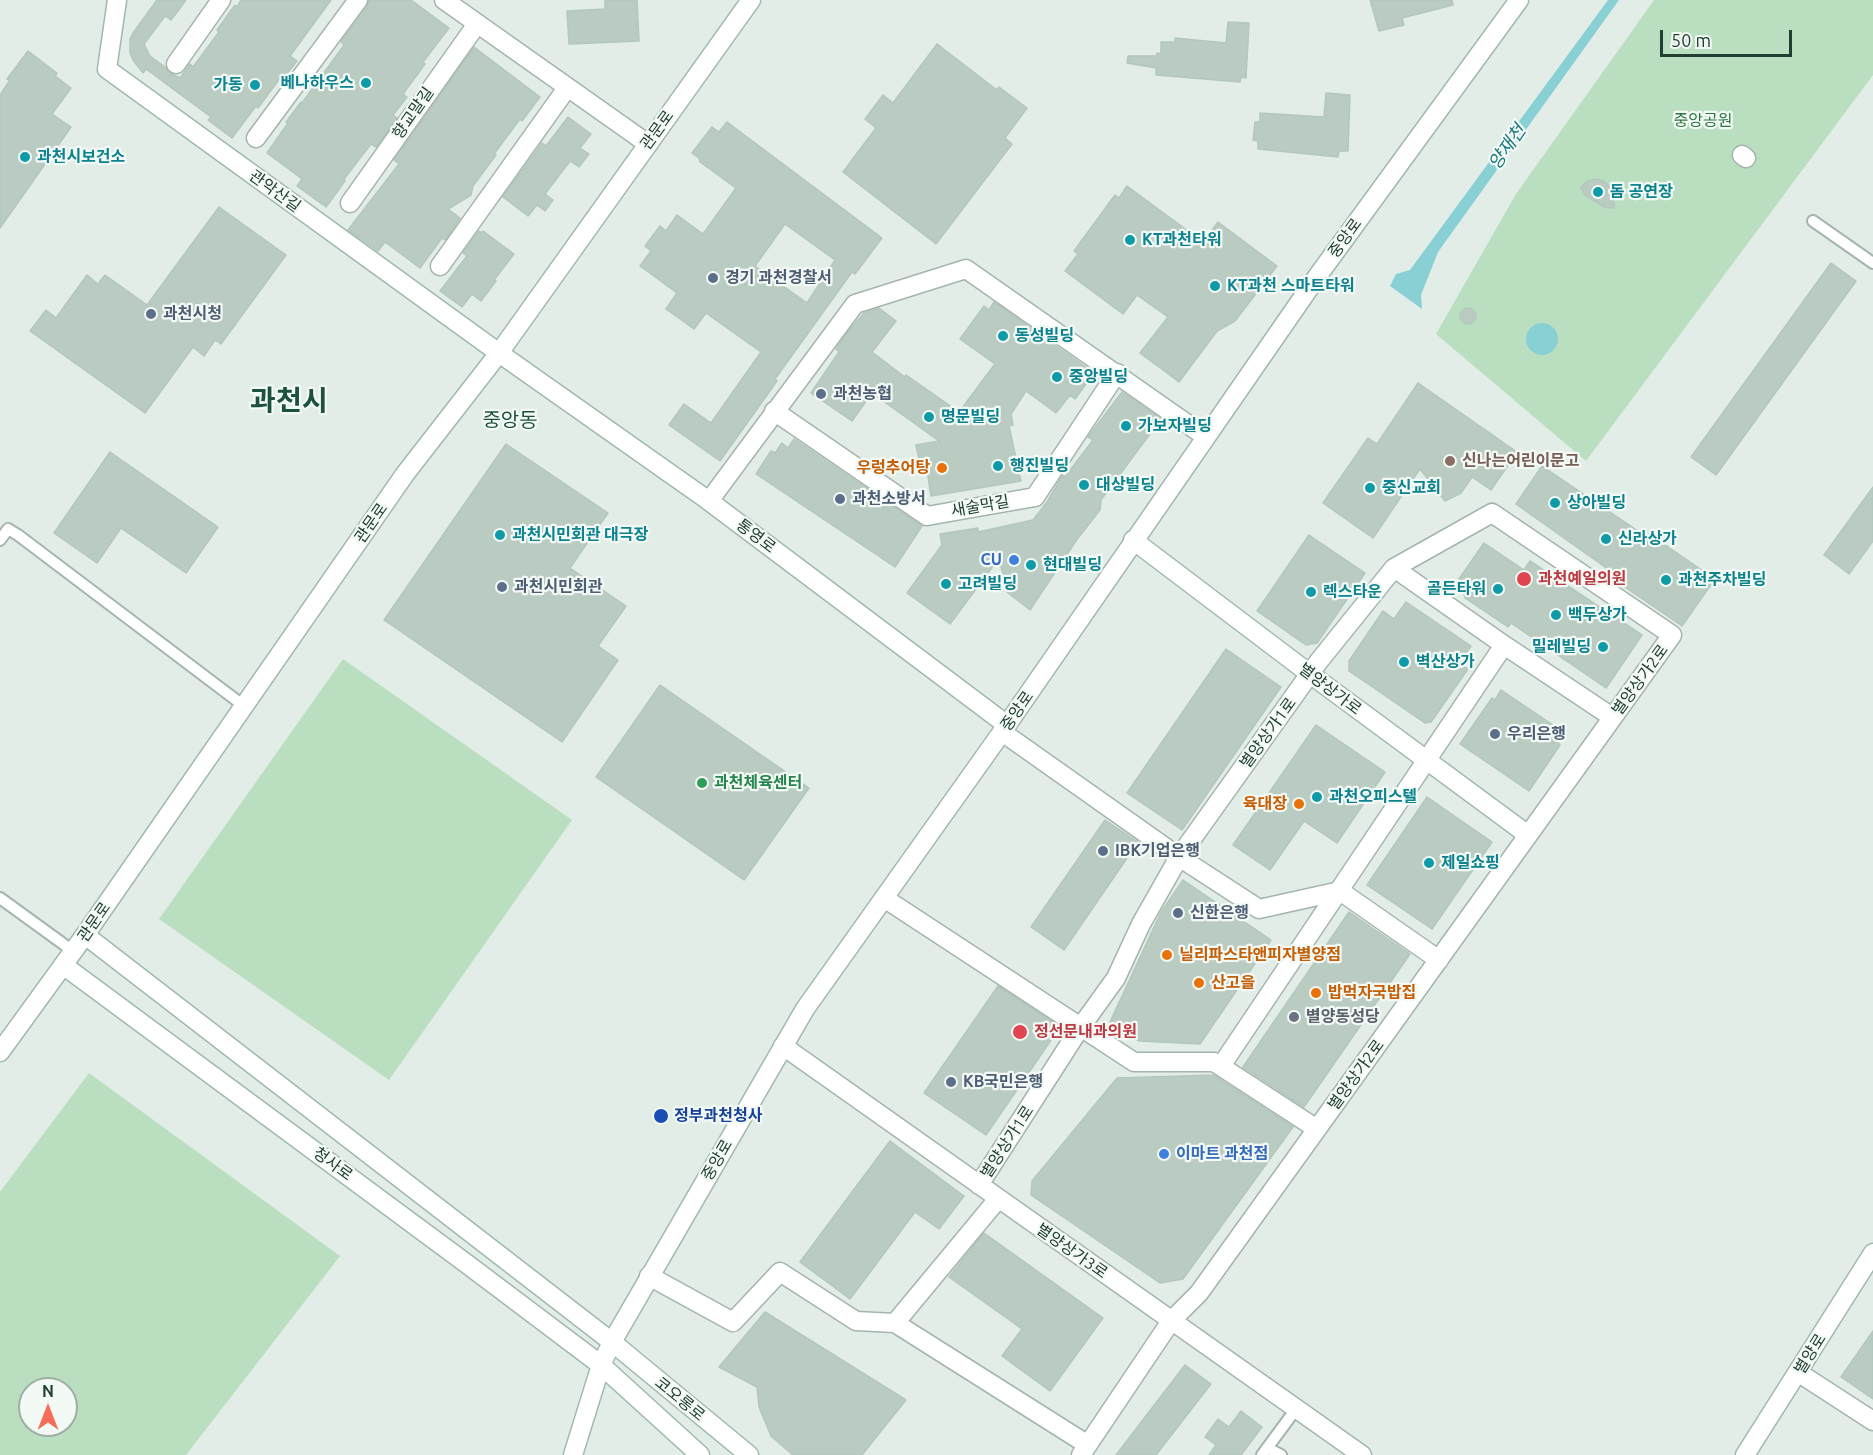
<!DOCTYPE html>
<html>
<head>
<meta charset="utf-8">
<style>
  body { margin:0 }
  #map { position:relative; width:1873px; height:1455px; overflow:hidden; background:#e2ede7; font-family:Ubuntu,sans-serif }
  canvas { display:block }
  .north { position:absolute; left:18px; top:1377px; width:60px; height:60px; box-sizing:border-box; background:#f3f9f5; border:2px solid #9fafa7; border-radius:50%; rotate:0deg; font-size:16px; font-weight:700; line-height:24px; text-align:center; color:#213f33 }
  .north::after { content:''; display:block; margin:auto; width:21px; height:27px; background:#f76c56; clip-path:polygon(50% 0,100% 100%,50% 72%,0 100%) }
  .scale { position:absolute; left:1660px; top:30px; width:132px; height:27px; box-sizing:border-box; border:3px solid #213f33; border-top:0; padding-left:8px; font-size:18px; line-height:21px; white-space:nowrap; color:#213f33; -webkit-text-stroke:4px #f3f9f5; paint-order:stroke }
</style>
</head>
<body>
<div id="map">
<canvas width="1873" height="1455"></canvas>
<div class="north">N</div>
<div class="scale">50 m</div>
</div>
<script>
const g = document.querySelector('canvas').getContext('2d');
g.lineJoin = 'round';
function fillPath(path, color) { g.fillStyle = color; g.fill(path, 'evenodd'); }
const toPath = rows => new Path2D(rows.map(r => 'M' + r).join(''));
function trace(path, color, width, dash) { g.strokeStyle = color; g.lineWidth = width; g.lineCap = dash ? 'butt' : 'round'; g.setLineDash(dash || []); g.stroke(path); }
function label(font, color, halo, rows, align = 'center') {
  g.font = font + ' Ubuntu,"Noto Sans KR",sans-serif'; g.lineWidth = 4.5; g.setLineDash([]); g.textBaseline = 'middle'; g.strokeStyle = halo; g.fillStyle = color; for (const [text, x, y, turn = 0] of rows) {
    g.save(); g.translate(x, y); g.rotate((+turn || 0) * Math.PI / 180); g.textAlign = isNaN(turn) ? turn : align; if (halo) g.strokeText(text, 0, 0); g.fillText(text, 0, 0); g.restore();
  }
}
fillPath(toPath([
  [1654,0,1873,0,1873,75,1586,461,1436,334,1516,194],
  [343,659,572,820,389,1080,159,919],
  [89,1073,340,1256,186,1455,0,1455,0,1192],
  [30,1389,66,1389,66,1425,30,1425]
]), '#badfc0');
fillPath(toPath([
  [1608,0,1619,0,1438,252,1421,295,1422,309,1390,286,1396,274,1410,270],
  '1526 339a16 16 0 1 1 32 0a16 16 0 1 1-32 0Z'
]), '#88d0d4');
const building = toPath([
  [157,0,186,0,171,20,165,16,144,44,150,56,165,67,169,73,180,78,190,64,193,67,219,32,217,30,235,5,237,7,241,0,331,0,290,56,297,61,283,79,280,78,258,108,256,106,232,138,208,120,211,117,146,69,143,73,133,60,130,53,130,39,133,33,157,0],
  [369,0,411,0,449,28,423,62,425,64,403,94,407,97,393,115,397,118,376,147,371,144,344,179,345,181,326,207,297,186,302,179,267,153,288,123,286,122,301,102,302,103,344,45,341,42,367,7,369,0],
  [605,0,637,0,639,41,569,44,567,11,605,9,605,0],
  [1370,0,1452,0,1453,5,1402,18,1404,25,1379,31,1370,0],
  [1228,22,1249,23,1246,78,1241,77,1240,82,1156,75,1156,68,1127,63,1128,56,1157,56,1157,53,1161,54,1161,42,1175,42,1175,38,1226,43,1228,22],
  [937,44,997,90,999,87,1027,108,1005,138,1012,144,936,244,843,172,876,128,865,119,883,95,893,103,937,44],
  [474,47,540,97,522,121,520,119,494,154,496,155,473,186,471,195,448,209,460,218,445,240,442,238,420,268,385,242,378,251,348,230,399,164,394,160,474,47],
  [28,51,57,73,55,76,71,88,52,114,71,127,0,228,0,95,10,80,7,79,28,51],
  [1326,93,1350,95,1348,151,1339,151,1338,157,1258,149,1258,141,1253,140,1255,122,1260,122,1260,113,1324,117,1326,93],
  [568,117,591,134,580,148,589,154,579,167,570,161,545,194,553,200,545,211,537,205,528,216,503,197,542,143,546,146,568,117],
  [727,122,882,238,855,274,852,272,775,379,777,381,720,461,669,425,684,404,711,423,761,352,706,313,694,329,666,309,677,293,640,266,651,251,645,246,660,226,666,231,677,215,703,234,736,188,700,162,699,158,692,153,712,127,719,132,727,122],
  [785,224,835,260,807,303,755,266,785,224],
  [1597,179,1605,182,1611,188,1614,198,1614,208,1604,207,1585,195,1581,188,1587,181,1597,179],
  [1127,186,1203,242,1218,222,1277,266,1235,321,1217,331,1179,382,1140,353,1168,317,1137,295,1123,314,1065,271,1078,254,1074,251,1115,195,1119,198,1127,186],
  [219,207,286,255,221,344,215,340,204,356,193,347,145,413,30,331,46,310,56,318,87,275,98,284,105,275,147,305,219,207],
  [479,231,481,233,483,231,514,254,494,280,496,281,481,301,472,294,462,307,440,291,467,256,463,253,479,231],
  [1831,263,1856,281,1716,475,1691,457,1831,263],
  [994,302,1094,373,1075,399,1070,395,1056,413,1026,391,1011,414,1013,425,1009,426,1021,481,931,496,925,458,919,459,916,445,939,441,872,393,852,421,811,393,839,352,836,349,847,333,864,313,879,308,896,321,872,352,905,377,906,375,959,412,995,364,960,339,984,306,989,310,994,302],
  '1460 316a8 8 0 1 1 16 0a8 8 0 1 1-16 0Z',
  [1418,383,1517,452,1491,490,1472,477,1461,493,1445,501,1420,469,1373,538,1323,503,1368,438,1377,444,1418,383],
  [1122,392,1161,419,1101,500,1100,510,1078,538,1030,610,1007,592,999,558,950,624,907,593,942,545,940,534,978,528,978,532,1033,520,1047,502,1061,478,1063,475,1065,477,1093,440,1088,437,1122,392],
  [794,439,922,526,895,567,756,474,771,451,775,453,782,443,788,448,794,439],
  [506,444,608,513,570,568,626,606,598,646,618,660,562,742,384,620,506,444],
  [110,452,218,527,186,573,121,528,97,563,54,533,110,452],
  [1542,466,1647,537,1649,534,1715,579,1682,626,1616,581,1619,577,1516,504,1542,466],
  [1873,487,1873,541,1849,574,1824,555,1873,487],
  [1309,535,1365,573,1317,643,1306,645,1257,611,1309,535],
  [1484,543,1524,570,1530,561,1642,635,1606,688,1511,623,1508,627,1465,598,1459,579,1484,543],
  [1406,602,1471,646,1459,663,1468,669,1431,722,1425,723,1349,671,1349,661,1383,611,1394,619,1406,602],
  [1226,649,1281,687,1182,830,1127,793,1226,649],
  [660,685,809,788,744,880,596,777,660,685],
  [1501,690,1565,733,1558,743,1560,745,1529,791,1460,744,1492,698,1495,700,1501,690],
  [1316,725,1385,772,1337,843,1304,821,1270,870,1233,845,1316,725],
  [1427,797,1492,842,1432,929,1367,885,1427,797],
  [1105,820,1138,842,1064,950,1031,927,1105,820],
  [1183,880,1271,940,1200,1044,1139,1041,1110,1022,1161,912,1183,880],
  [1349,912,1410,954,1304,1107,1243,1067,1349,912],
  [998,986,1060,1027,986,1135,924,1093,998,986],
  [1213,1075,1293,1127,1183,1279,1160,1283,1031,1195,1032,1181,1117,1078,1213,1075],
  [890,1141,964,1196,939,1229,915,1212,850,1299,800,1262,890,1141],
  [984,1233,1103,1318,1050,1391,1002,1356,1022,1329,949,1277,984,1233],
  [765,1312,906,1400,862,1455,793,1455,771,1436,759,1407,757,1387,719,1367,765,1312],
  [1873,1331,1873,1399,1841,1377,1873,1331],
  [1185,1365,1211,1384,1156,1455,1116,1455,1185,1365],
  [1241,1411,1262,1427,1241,1455,1209,1455,1216,1445,1205,1437,1218,1419,1229,1427,1241,1411]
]);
fillPath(building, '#bacbc2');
trace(building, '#b4c7bd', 1.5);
const lane = toPath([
  [1813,221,1873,263],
  [0,540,8,529,18,535,244,706],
  [0,898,73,951],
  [1267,1448,1281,1455],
  [1262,1455,1296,1409]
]);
const street = toPath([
  [444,0,648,144],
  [176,64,221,0],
  [256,138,358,0],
  [1742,155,1746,158],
  [350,203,477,24],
  [440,266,567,88],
  [774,411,927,516,1035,497,1117,373],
  [709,501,855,304,966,269,1206,437],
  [1394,568,1504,645,1612,717],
  [1002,732,1179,857,1259,909,1340,891,1439,960],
  [884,898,1134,1062,1214,1062,1317,1129],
  [783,1046,1362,1455],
  [1221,1066,1504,645],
  [979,1185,1080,1028,1116,978,1141,924,1179,857,1319,661,1394,568,1492,513,1672,635,1199,1293,1171,1321,1081,1455],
  [649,1276,733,1322,780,1272,856,1321,895,1323,1088,1445],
  [895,1323,998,1199],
  [1799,1373,1873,1421]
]);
const secondary = toPath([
  [117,0,107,69,499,353,709,501,1007,725],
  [1133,540,1310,674,1528,835],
  [85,935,612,1342,749,1455],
  [63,965,467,1264,601,1365,700,1455],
  [0,1052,85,935,405,474,499,353,751,0],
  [573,1455,601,1365,612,1342,805,1009,1002,732,1319,274,1519,0],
  [1745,1455,1873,1253]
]);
trace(lane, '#a4b5ad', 14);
trace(street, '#a4b5ad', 21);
trace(secondary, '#a0b9ad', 21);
trace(lane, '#fff', 10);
trace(street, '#fff', 18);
trace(secondary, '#fff', 18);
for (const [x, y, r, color] of [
  [366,83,6,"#0f9aa8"],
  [255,85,6,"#0f9aa8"],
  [25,157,6,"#0f9aa8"],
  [1598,192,6,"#0f9aa8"],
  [1130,240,6,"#0f9aa8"],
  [713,278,6,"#5c6f8a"],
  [1215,286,6,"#0f9aa8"],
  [151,314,6,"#5c6f8a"],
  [1003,336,6,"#0f9aa8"],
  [1057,377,6,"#0f9aa8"],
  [821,394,6,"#5c6f8a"],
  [929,417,6,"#0f9aa8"],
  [1126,426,6,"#0f9aa8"],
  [1450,461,6,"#8d6e63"],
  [998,466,6,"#0f9aa8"],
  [942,468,6,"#e8710a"],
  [1084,485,6,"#0f9aa8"],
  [1370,488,6,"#0f9aa8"],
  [840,499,6,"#5c6f8a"],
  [1555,503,6,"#0f9aa8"],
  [500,535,6,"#0f9aa8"],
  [1606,539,6,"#0f9aa8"],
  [1014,560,6,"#3f7fe0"],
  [1031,565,6,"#0f9aa8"],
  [1524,579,8,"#e0444e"],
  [1666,580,6,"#0f9aa8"],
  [946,584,6,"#0f9aa8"],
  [502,587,6,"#5c6f8a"],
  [1498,589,6,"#0f9aa8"],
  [1311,592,6,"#0f9aa8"],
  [1556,615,6,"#0f9aa8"],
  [1603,647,6,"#0f9aa8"],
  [1404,662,6,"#0f9aa8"],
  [1495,734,6,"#5c6f8a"],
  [702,783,6,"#2e9e5b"],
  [1317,797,6,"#0f9aa8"],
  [1299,804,6,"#e8710a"],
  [1103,851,6,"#5c6f8a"],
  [1429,863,6,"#0f9aa8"],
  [1178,913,6,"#5c6f8a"],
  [1167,955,6,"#e8710a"],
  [1199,983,6,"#e8710a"],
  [1316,993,6,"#e8710a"],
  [1294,1017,6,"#6b7280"],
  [1020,1032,8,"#e0444e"],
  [951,1082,6,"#5c6f8a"],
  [661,1116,8,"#1a4fb4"],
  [1164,1154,6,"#3f7fe0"]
]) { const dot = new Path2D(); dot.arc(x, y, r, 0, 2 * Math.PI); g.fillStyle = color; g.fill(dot); trace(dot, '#f3f9f5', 2); }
label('bold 16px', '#0d838f', '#f3f9f5', [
  ["베나하우스",354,83,"right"],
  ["가동",243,85,"right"],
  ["과천시보건소",37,157],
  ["돔 공연장",1610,192],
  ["KT과천타워",1142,240],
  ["KT과천 스마트타워",1227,286],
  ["동성빌딩",1015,336],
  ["중앙빌딩",1069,377],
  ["명문빌딩",941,417],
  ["가보자빌딩",1138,426],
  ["행진빌딩",1010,466],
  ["대상빌딩",1096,485],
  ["중신교회",1382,488],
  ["상아빌딩",1567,503],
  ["과천시민회관 대극장",512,535],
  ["신라상가",1618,539],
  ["현대빌딩",1043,565],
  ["과천주차빌딩",1678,580],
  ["고려빌딩",958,584],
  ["골든타워",1486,589,"right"],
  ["렉스타운",1323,592],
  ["백두상가",1568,615],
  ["밀레빌딩",1591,647,"right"],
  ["벽산상가",1416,662],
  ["과천오피스텔",1329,797],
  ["제일쇼핑",1441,863]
], 'left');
label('16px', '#213f33', '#f3f9f5', [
  ["향교말길",413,113,-55],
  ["관문로",657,130,-54],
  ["관악산길",275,191,36],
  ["중앙로",1345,238,-54],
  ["새술막길",980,506,-10],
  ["관문로",371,523,-55],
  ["통영로",756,536,37],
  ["별양상가2로",1640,680,-54],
  ["별양상가로",1330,689,37],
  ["중앙로",1017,711,-55],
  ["별양상가1로",1268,733,-54],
  ["관문로",94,922,-55],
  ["별양상가2로",1356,1075,-54],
  ["별양상가1로",1007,1142,-57],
  ["중앙로",717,1160,-60],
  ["청사로",333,1164,36],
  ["별양상가3로",1072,1251,35],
  ["별양로",1810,1354,-58],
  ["코오롱로",680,1399,39]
]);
label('16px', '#2a773f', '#f3f9f5', [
  ["중앙공원",1703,121]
]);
label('bold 16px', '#4e5e75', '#f3f9f5', [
  ["경기 과천경찰서",725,278],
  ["과천시청",163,314],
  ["과천농협",833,394],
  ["과천소방서",852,499],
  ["과천시민회관",514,587],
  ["우리은행",1507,734],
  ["IBK기업은행",1115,851],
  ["신한은행",1190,913],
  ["KB국민은행",963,1082]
], 'left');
label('bold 16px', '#785e54', '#f3f9f5', [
  ["신나는어린이문고",1462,461]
], 'left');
label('bold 16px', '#c56008', '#f3f9f5', [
  ["우렁추어탕",930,468,"right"],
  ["육대장",1287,804,"right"],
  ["닐리파스타앤피자별양점",1179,955],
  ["산고을",1211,983],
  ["밥먹자국밥집",1328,993]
], 'left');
label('bold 16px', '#366cbe', '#f3f9f5', [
  ["CU",1002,560],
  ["이마트 과천점",1176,1154,"left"]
], 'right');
label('bold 16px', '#be3a42', '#f3f9f5', [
  ["과천예일의원",1538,579],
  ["정선문내과의원",1034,1032]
], 'left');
label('bold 16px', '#27864d', '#f3f9f5', [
  ["과천체육센터",714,783]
], 'left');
label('bold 16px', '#5b616d', '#f3f9f5', [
  ["별양동성당",1306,1017]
], 'left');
label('bold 16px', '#164399', '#f3f9f5', [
  ["정부과천청사",674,1116]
], 'left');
label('italic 18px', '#19777d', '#f3f9f5', [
  ["양재천",1507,147,-55]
]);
label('20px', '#1c513f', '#f3f9f5', [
  ["중앙동",510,420]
]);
label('bold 28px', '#1c513f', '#f3f9f5', [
  ["과천시",289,401]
]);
</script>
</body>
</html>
